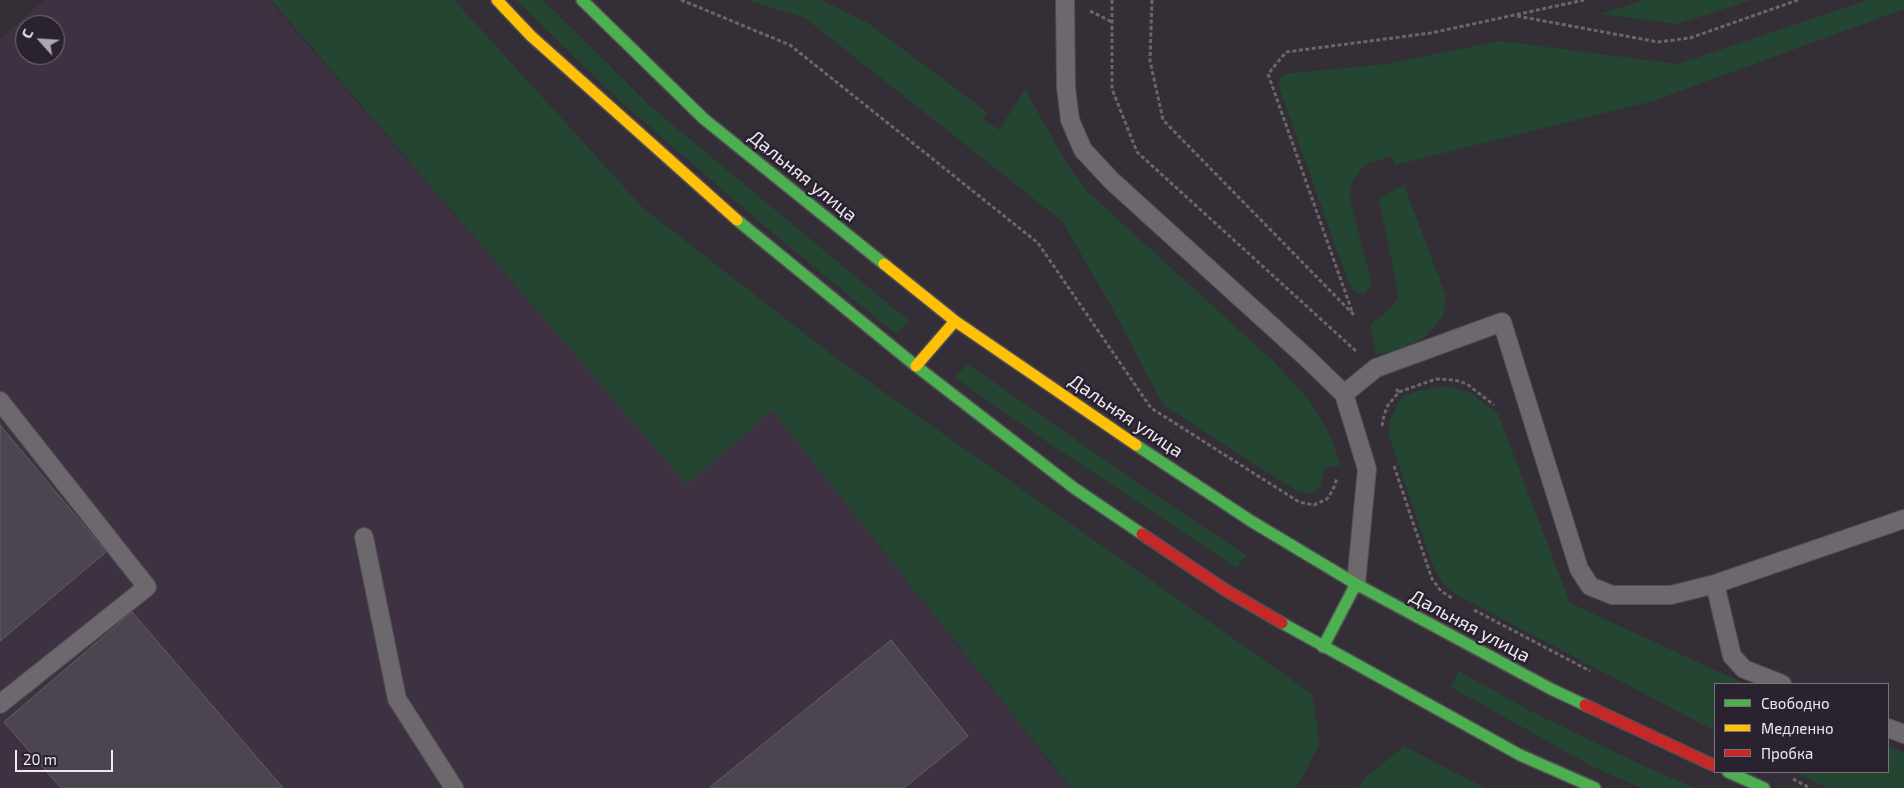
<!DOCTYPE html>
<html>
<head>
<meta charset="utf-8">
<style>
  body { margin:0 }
  #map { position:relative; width:1904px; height:788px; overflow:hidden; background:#342f36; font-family:"Exo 2",sans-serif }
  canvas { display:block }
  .legend { position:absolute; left:1714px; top:683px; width:175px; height:90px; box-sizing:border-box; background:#2b222f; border:1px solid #79727d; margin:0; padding:6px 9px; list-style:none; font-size:15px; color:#eee9f1 }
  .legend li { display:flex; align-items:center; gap:10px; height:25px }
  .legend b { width:25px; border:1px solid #79727d }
  .north { position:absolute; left:15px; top:15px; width:50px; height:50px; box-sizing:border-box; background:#2b222f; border:1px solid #79727d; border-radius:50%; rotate:296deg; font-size:14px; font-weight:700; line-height:20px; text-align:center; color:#eee9f1 }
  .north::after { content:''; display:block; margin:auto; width:18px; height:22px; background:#ada8b0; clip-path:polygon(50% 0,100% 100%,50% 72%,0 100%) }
  .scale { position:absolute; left:15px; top:750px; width:98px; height:22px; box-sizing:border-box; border:2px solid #eee9f1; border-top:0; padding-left:6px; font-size:15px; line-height:18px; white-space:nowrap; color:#eee9f1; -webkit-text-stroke:4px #2b222f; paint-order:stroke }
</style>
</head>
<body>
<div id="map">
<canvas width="1904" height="788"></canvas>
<ul class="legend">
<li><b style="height:6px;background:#4caf50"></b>Свободно</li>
<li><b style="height:6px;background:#ffc107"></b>Медленно</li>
<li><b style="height:6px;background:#c62828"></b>Пробка</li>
</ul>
<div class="north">С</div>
<div class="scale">20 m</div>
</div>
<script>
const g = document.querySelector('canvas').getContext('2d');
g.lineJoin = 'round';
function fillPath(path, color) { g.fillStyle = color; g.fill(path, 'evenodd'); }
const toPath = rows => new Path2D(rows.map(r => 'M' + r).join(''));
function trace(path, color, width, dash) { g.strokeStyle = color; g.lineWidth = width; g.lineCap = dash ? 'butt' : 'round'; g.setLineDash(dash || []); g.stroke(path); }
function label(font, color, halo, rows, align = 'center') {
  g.font = font + ' "Exo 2",sans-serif'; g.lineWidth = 5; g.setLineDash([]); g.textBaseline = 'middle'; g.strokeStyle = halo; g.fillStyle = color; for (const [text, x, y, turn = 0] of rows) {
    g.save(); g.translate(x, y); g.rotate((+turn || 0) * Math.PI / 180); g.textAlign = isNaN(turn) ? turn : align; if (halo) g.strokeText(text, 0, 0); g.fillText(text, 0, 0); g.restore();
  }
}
fillPath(toPath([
  [44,0,269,0,687,484,772,410,1070,788,0,788,0,39],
  [25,25,55,25,55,55,25,55]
]), '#3d3142');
fillPath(toPath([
  [271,0,454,0,643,208,840,361,1312,694,1320,744,1296,788,1071,788,772,410,687,485],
  [516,0,543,0,650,106,909,321,896,334,769,230,619,100],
  [746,0,821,0,868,23,987,112,983,119,999,130,1025,89,1065,161,1087,191,1276,364,1307,398,1328,431,1341,465,1324,468,1321,484,1314,493,1306,493,1295,490,1163,405,1110,304,1062,221,805,18],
  [1644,0,1751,0,1678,24,1601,14],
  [1868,0,1904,0,1904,9,1653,101,1395,165,1392,156,1369,163,1359,171,1351,184,1350,198,1372,285,1369,290,1363,295,1352,289,1349,284,1278,84,1281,77,1285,74,1293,73,1386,64,1500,41,1678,64],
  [1404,185,1446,296,1443,316,1425,337,1401,349,1376,355,1370,325,1390,309,1399,297,1379,199],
  [968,364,1139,484,1246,555,1237,568,1032,432,954,377],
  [1447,386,1469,392,1498,414,1570,603,1745,684,1715,684,1715,731,1455,594,1443,584,1433,566,1389,435,1389,423,1398,403,1403,397,1418,391],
  [1459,671,1530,711,1646,767,1695,788,1642,788,1595,768,1451,687],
  [1404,746,1485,788,1359,788,1362,781],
  [1888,746,1904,752,1904,788,1828,788,1794,772,1888,772]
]), '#244531');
const building = toPath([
  [0,425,106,552,0,641,0,425],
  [132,612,283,788,61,788,4,722,132,612],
  [891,640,968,736,904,788,709,788,891,640]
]);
fillPath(building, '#4c4550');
trace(building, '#635f65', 1);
const lane = toPath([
  [1065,0,1066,87,1070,120,1083,150,1112,181,1308,359,1344,394,1367,469,1356,584],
  [1344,394,1376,368,1502,322,1579,569,1590,586,1612,595,1671,595,1715,584,1904,519],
  [0,401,147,587,0,704],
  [364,537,397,699,454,788],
  [1715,584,1732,656,1744,669,1782,684],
  [1888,728,1904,734]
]);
const fast = toPath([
  [582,0,704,119,884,264],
  [737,220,916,366,1074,488,1142,534],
  [1136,445,1251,521,1356,584,1551,689,1585,705],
  [1282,623,1520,755,1595,788],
  [1323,647,1356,584],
  [1728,772,1764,788]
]);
const slow = toPath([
  [497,0,531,36,737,220],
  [884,264,955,321,1136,445],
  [916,366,955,321]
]);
const jam = toPath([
  [1142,534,1227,591,1282,623],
  [1585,705,1715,766]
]);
trace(lane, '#524e54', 20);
trace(fast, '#524e54', 14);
trace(slow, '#524e54', 14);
trace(jam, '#524e54', 14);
trace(toPath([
  [681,0,790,45,1038,243,1151,408,1299,502,1314,505,1327,499,1333,490,1337,478],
  [1112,0,1112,89,1137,152,1357,352],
  [1152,0,1150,61,1163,120,1353,314,1268,74,1286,52,1431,33,1584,0],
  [1090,11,1112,22],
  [1517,16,1658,42,1690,38,1798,0],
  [1399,392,1436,379,1455,380,1467,384,1494,405],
  [1382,426,1384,415,1388,405,1399,392,1396,389],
  [1394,466,1432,579,1441,591,1453,599],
  [1474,610,1590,671],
  [1793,779,1810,788]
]), '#6a666c', 3, [4, 2.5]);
trace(lane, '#6c686e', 18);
trace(fast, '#4caf50', 11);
trace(slow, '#ffc107', 11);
trace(jam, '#c62828', 11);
label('19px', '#eee9f1', '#2b222f', [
  ["Дальняя улица",803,176,39],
  ["Дальняя улица",1126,416,34],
  ["Дальняя улица",1470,626,28]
]);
</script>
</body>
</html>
